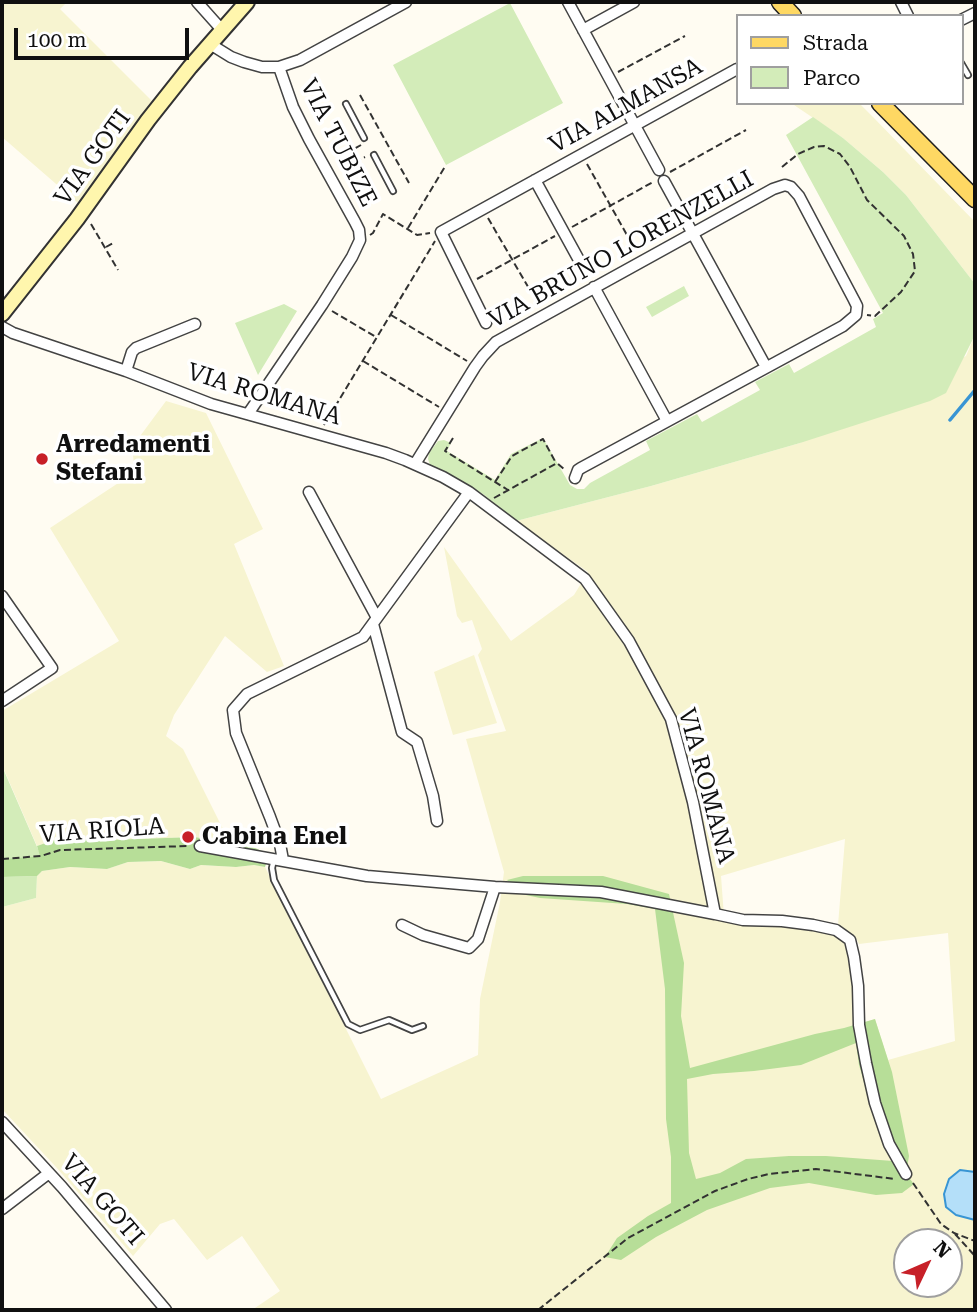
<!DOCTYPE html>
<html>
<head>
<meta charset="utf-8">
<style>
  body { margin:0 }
  #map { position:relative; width:977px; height:1312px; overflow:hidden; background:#fffcf2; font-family:"Roboto Serif",serif }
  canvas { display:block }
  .frame { position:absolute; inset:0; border:4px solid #101010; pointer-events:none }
  .legend { position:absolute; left:736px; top:14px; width:228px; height:91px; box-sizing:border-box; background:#fff; border:2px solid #9f9f9f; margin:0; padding:9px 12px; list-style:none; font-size:21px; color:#101010 }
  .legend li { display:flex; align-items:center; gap:14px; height:35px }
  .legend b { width:35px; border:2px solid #9f9f9f }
  .north { position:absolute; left:893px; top:1228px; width:70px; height:70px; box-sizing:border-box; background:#fff; border:2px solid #9f9f9f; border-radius:50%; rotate:46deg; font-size:19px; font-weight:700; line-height:28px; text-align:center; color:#101010 }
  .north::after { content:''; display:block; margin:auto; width:24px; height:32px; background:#c72028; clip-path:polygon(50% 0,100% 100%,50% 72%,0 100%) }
  .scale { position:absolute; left:14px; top:28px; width:175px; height:32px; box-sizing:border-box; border:4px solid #101010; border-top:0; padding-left:9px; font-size:21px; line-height:24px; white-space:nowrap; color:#101010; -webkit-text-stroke:5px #fff; paint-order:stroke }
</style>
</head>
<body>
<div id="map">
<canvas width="977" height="1312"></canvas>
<div class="frame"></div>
<ul class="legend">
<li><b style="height:9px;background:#fed863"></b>Strada</li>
<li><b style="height:19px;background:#d3ecb9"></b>Parco</li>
</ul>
<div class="north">N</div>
<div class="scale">100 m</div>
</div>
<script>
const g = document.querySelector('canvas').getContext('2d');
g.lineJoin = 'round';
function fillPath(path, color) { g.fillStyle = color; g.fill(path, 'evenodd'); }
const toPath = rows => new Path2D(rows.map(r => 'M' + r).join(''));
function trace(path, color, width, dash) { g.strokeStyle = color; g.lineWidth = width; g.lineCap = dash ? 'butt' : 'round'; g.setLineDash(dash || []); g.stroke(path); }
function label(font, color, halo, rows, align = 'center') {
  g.font = font + ' "Roboto Serif",serif'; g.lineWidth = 7; g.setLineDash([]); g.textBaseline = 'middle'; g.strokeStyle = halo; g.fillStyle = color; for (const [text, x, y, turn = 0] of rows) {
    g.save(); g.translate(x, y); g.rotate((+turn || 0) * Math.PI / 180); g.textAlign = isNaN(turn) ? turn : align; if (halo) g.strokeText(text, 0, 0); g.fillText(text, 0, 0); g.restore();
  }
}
fillPath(toPath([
  [2,2,67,2,60,9,152,101,78,203,2,137],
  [798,103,859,103,873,117,975,222,975,284,906,195,883,172,843,138,794,105],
  [975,335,975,1310,252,1310,280,1291,242,1236,207,1260,174,1219,160,1224,133,1256,56,1167,2,1109,2,907,36,898,37,876,42,871,70,867,107,869,128,862,161,861,190,869,201,865,236,867,254,865,265,867,381,1099,478,1055,480,999,500,902,504,872,466,739,506,731,478,655,482,649,472,620,462,623,457,616,444,547,511,641,574,595,588,572,516,521,651,486,800,443,966,356],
  [845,839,838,925,855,936,859,944,948,933,955,1041,888,1060,875,1019,859,1024,850,940,813,925,724,916,721,876],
  [907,1242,949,1242,949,1284,907,1284],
  [166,401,206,413,263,529,234,544,284,666,267,672,225,636,174,715,166,736,183,749,230,843,195,837,107,840,57,839,37,846,2,765,2,711,119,641,50,528,135,472,132,447],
  [474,655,497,723,453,735,434,672]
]), '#f7f4d0');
fillPath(toPath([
  [510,3,563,103,446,165,393,65],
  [813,117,843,138,883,172,906,195,975,284,975,335,946,393,930,401,800,443,651,486,516,521,483,494,430,465,428,459,429,453,438,441,444,440,451,443,447,451,495,480,511,454,543,438,570,485,577,489,584,489,590,483,650,450,646,441,697,414,702,422,760,390,755,382,789,364,794,373,876,327,873,319,883,313,786,135],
  [684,286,689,296,652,317,646,307],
  [284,304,297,311,258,375,235,323],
  [2,766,41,856,2,859],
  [37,876,36,898,2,907,2,877]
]), '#d3ecb9');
fillPath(toPath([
  [195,837,255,848,269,854,265,867,254,865,236,867,201,865,190,869,161,861,128,862,107,869,70,867,42,871,37,876,2,877,2,859,40,856,37,846,57,839,107,840],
  [523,876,603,876,669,894,684,963,681,1016,690,1068,815,1034,844,1028,875,1019,892,1072,909,1156,906,1174,914,1184,902,1193,876,1195,809,1183,770,1188,707,1210,656,1237,621,1260,605,1257,617,1238,648,1216,671,1203,671,1157,666,1119,665,989,655,909,627,904,540,898,521,894,507,880],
  [856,1043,859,1065,871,1106,893,1161,826,1156,789,1156,746,1159,720,1173,696,1179,689,1153,687,1079,713,1074,754,1071,801,1065]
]), '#b7de98');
const water = toPath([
  [960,1170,975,1172,975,1220,956,1215,946,1207,944,1194,949,1179,960,1170]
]);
fillPath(water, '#b4dff9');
trace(water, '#3895d4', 2);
trace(toPath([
  [950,420,975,390]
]), '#3895d4', 3.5);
const lane = toPath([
  [961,63,968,75],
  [346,104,364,138],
  [374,155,393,191],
  [274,859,272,868,274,880,348,1024,360,1030,389,1020,412,1030,423,1026]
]);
const street = toPath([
  [197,2,222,30],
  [568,2,659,170],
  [901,2,908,16],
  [961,20,975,13],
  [583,30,634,2],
  [210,44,231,57,244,62,262,67,279,67,300,60,406,2],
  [535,180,585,271],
  [664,181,766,367],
  [594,287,667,421],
  [486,323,441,232,737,69],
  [2,327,13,333,126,371,211,404,386,453,405,460,443,477,469,492,585,579,629,641,671,719,693,802,715,914,743,920,782,921,813,925,836,930,850,940,854,957,858,986,859,1025,866,1063,875,1103,889,1144,906,1174],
  [126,371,132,352,136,348,195,324],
  [248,414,322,305,352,257,360,240,359,230,355,222,309,139,293,107,279,67],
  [415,464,475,367,483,356,496,342,773,189,785,185,791,187,799,196,854,300,857,306,856,315,843,326,581,468,578,470,575,478],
  [309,492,377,618],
  [2,596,52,668,2,701],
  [373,624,402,732,417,742,433,796,437,821],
  [200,846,367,876,495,887,601,892,715,914],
  [283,860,280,844,270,817,236,733,233,710,247,694,363,637,469,492],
  [402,925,423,935,469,948,478,939,495,887],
  [2,1122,62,1187,166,1310],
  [2,1209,49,1173]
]);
const secondary = toPath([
  [2,314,77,219,148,120,190,67,247,2]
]);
const primary = toPath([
  [780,2,793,16],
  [880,103,975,199]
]);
trace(lane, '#434343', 8);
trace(street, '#434343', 13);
trace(secondary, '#323232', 18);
trace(primary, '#212121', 19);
trace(toPath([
  [618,72,685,36],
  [360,95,409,183],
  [361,145,354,149,350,156,359,160,365,157],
  [587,164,636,251],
  [782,167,798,154,814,147,824,146,840,154,850,167,867,200,904,236,913,254,915,271,901,292,875,316,867,315],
  [670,172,746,130],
  [488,218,538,304],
  [91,224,118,270],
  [572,227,653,182],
  [408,228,446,165],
  [370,235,373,233,383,214,417,235,430,233],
  [106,247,113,243],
  [477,279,555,236],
  [332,311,376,337],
  [391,315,467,361],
  [363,361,439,407],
  [324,425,435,241],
  [453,438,445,451,508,490],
  [495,482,512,456,543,439,556,463],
  [494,498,557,463,565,470],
  [2,859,41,856,60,850,189,846],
  [913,1183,941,1224,954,1233,975,1241],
  [955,1234,975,1256],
  [538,1310,628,1238,715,1191,748,1179,769,1174,816,1169,895,1179]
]), '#323232', 2, [7, 3.5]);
trace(lane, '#fff', 4.5);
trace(street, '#fff', 10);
trace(secondary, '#fff6ad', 14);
trace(primary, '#fed863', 16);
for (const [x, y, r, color] of [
  [42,459,7,"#c72028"],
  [188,837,7,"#c72028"]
]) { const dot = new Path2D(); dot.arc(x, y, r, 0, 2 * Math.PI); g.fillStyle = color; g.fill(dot); trace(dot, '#fff', 2.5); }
label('24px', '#101010', '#fff', [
  ["VIA ALMANSA",626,106,-29],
  ["VIA TUBIZE",338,143,63],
  ["VIA GOTI",93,158,-54],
  ["VIA BRUNO LORENZELLI",621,250,-29],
  ["VIA ROMANA",264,395,17],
  ["VIA ROMANA",706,786,75],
  ["VIA RIOLA",102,831,-4],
  ["VIA GOTI",102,1200,49]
]);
label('bold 24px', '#101010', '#fff', [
  ["Arredamenti",56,445],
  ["Stefani",56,473],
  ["Cabina Enel",202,837]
], 'left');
</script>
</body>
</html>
